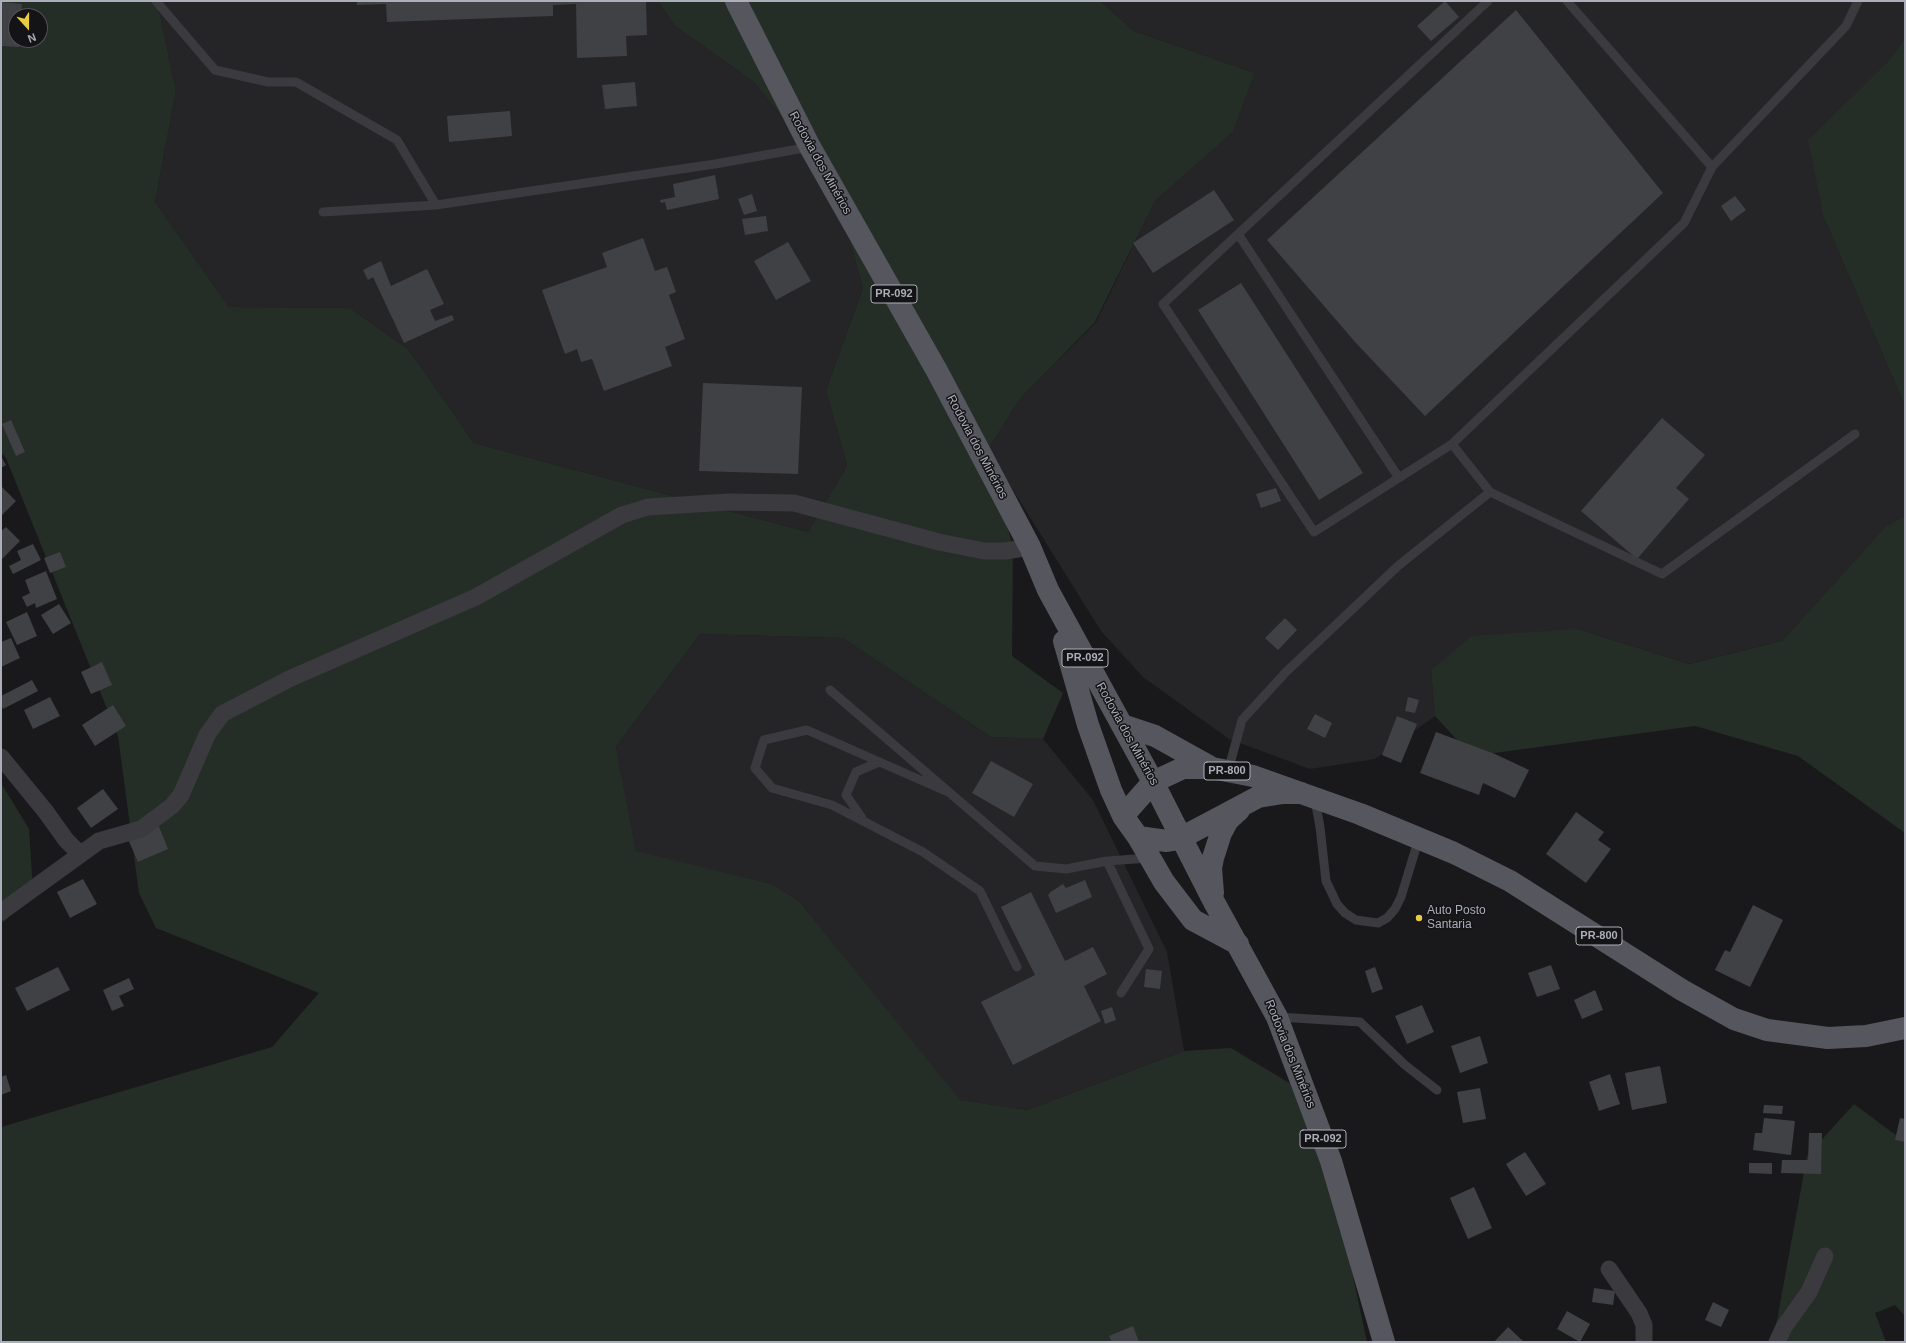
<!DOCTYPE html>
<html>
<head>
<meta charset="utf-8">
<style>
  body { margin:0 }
  #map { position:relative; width:1906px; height:1343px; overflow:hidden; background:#19191b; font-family:Helvetica,sans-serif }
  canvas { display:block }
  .frame { position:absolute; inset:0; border:2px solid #acaeb9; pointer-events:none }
  .north { position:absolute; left:8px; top:8px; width:40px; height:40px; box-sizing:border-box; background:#141416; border:1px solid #515257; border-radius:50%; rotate:159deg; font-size:11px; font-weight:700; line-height:16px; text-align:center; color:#acaeb9 }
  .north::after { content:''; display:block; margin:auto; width:14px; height:18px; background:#e8cc43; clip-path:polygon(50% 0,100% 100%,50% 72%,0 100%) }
</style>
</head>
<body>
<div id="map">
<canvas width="1906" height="1343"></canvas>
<div class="frame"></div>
<div class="north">N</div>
</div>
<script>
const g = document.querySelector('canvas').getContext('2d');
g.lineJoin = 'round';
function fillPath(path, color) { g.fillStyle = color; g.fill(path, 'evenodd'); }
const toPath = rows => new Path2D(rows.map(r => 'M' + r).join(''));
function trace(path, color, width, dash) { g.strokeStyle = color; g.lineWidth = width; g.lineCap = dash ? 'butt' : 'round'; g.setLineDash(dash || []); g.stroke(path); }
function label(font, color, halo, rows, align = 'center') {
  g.font = font + ' Helvetica,sans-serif'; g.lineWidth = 3; g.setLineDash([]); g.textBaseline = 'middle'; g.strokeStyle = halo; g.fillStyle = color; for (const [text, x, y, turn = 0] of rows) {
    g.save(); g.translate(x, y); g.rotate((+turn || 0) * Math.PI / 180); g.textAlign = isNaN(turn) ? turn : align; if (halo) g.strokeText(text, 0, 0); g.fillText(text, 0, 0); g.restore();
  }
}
fillPath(toPath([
  [157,1,658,1,675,26,754,82,787,123,849,238,863,288,826,390,847,466,808,532,474,443,409,350,350,308,229,307,155,202,176,91],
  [1100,1,1905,1,1905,38,1886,64,1824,218,1905,406,1905,516,1886,526,1782,641,1689,664,1578,629,1431,670,1435,716,1375,759,1310,769,1229,739,1143,677,1101,631,988,450,1019,400,1096,322,1155,201,1233,132,1255,73,1134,31],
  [700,634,843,638,991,737,1043,739,1093,800,1167,952,1184,1051,1027,1110,959,1100,799,901,772,884,636,852,616,747]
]), '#252527');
fillPath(toPath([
  [1,1,157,1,176,91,155,202,229,307,350,308,409,350,474,443,808,532,847,466,826,390,863,288,849,238,787,123,754,82,675,26,658,1,1100,1,1134,31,1255,73,1233,132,1155,201,1095,322,1019,400,988,450,1013,548,1012,656,1063,693,1043,739,991,737,843,638,700,634,616,747,636,851,772,884,799,901,960,1100,1027,1110,1184,1051,1231,1048,1296,1087,1331,1173,1367,1342,1,1342,1,1127,272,1047,319,993,156,928,139,893,118,736,6,458,1,452],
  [16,16,40,16,40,40,16,40],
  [1905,38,1905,406,1824,218,1808,140,1886,64],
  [1905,516,1905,833,1798,756,1695,726,1472,756,1435,716,1431,670,1472,636,1578,629,1689,664,1782,641,1886,526],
  [1,783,29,829,33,889,5,921,1,922],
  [1854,1104,1905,1142,1905,1316,1895,1305,1875,1313,1886,1342,1773,1342,1807,1156]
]), '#252d27');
fillPath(toPath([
  [357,1,646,1,647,35,626,36,627,56,577,58,576,4,553,5,553,16,387,22,386,4,357,5],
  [1445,1,1459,17,1431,41,1417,26],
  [1,2,22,4,21,16,16,16,16,40,20,40,19,47,1,46],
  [1516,10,1663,193,1425,416,1356,343,1267,240],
  [635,82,637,106,605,109,602,85],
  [510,111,512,136,449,142,447,116],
  [715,175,719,199,667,210,665,202,661,203,660,200,675,197,673,184],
  [1214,190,1234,220,1153,273,1133,243],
  [752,194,757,211,744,215,738,199],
  [1735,196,1746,210,1731,221,1721,206],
  [766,216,768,231,745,235,742,219],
  [643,238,655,271,667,267,676,292,669,295,685,339,665,347,672,366,604,391,592,359,581,362,577,349,565,354,542,290,607,267,602,253],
  [788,242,811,281,776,300,754,261],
  [381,261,391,286,427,269,444,304,430,310,435,321,452,315,454,320,404,343,373,277,368,280,363,270],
  [1241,283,1363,473,1319,500,1198,310],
  [703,383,802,387,798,474,699,471],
  [1662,418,1705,455,1676,488,1689,499,1637,559,1581,511],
  [11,420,25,452,16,456,2,424],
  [1,456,6,465,1,468],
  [1,486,16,501,1,516],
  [1276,488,1281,501,1261,508,1256,494],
  [6,527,20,541,1,560,1,531],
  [33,544,41,560,13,574,9,566,21,560,17,551],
  [60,552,66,567,50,573,44,558],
  [46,571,57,599,36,608,35,603,27,607,22,597,30,593,25,580],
  [59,604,71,623,53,634,41,615],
  [27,612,37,636,17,645,6,622],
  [1285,618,1297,630,1278,650,1265,638],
  [11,638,20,658,1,667,1,642],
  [102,662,112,685,91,694,81,672],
  [32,680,38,691,3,709,1,705,1,696],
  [50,697,60,716,33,729,24,710],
  [1408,697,1419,700,1415,713,1405,711],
  [113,705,126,726,95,746,82,725],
  [1315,714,1332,723,1325,738,1307,729],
  [1397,716,1417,724,1401,763,1382,755],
  [1436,732,1495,754,1529,770,1515,798,1483,783,1479,795,1420,773],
  [991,761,1033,784,1014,817,972,793],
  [103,789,118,809,91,828,77,808],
  [1576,812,1604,832,1598,840,1611,849,1586,883,1546,854],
  [158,824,168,849,138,862,127,837],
  [83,879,97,904,70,918,57,892],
  [1085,880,1092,897,1056,913,1048,895,1050,894,1049,893,1063,884,1066,888],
  [1031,892,1065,961,1093,947,1107,974,1084,986,1101,1021,1013,1065,981,1002,1035,975,1001,907],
  [1753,905,1783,920,1750,987,1715,970,1725,950,1730,952],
  [1551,965,1560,989,1537,997,1528,973],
  [58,967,70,990,27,1011,15,988],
  [1375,967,1383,989,1372,993,1365,971],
  [1146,969,1162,971,1160,989,1144,987],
  [129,978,134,989,119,996,124,1006,112,1011,103,990],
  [1595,990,1603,1010,1582,1019,1574,1000],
  [1422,1005,1434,1032,1407,1044,1395,1016],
  [1112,1007,1116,1020,1105,1024,1101,1011],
  [1480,1036,1488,1063,1460,1073,1451,1046],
  [1660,1066,1667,1103,1632,1110,1625,1073],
  [1610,1074,1620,1104,1599,1111,1589,1082],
  [6,1075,11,1091,1,1095,1,1077],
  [1480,1088,1486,1119,1463,1123,1457,1092],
  [1764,1105,1783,1106,1782,1114,1763,1113],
  [1764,1118,1795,1121,1791,1155,1753,1150,1755,1133,1762,1133],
  [1900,1118,1905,1119,1905,1142,1895,1140],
  [1809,1133,1822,1133,1821,1174,1781,1173,1782,1160,1808,1160],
  [1525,1152,1546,1184,1526,1196,1506,1164],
  [1749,1163,1772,1163,1772,1174,1749,1173],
  [1474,1187,1492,1228,1468,1239,1450,1198],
  [1594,1288,1615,1291,1613,1305,1592,1302],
  [1713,1302,1729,1310,1721,1327,1705,1320],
  [1567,1311,1590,1324,1580,1342,1557,1329],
  [1133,1326,1139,1342,1112,1342,1109,1336],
  [1508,1327,1524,1342,1494,1342]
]), '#404144');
trace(toPath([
  [156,1,215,70,268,82,296,82,397,140,436,205],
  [1488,1,1163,304,1314,532,1452,444,1684,223,1712,167,1846,26,1858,1],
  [1567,1,1712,167],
  [323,212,436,205,715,164,810,147],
  [1238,234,1399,478],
  [1452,444,1490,492,1662,574,1855,434],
  [830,690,1035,866,1066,869,1107,861,1149,858],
  [1228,771,1242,720,1286,672,1398,566,1490,492],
  [950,793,807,730,764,740,755,768,772,788,832,805,923,852,980,891,1017,967],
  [1315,800,1320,827,1326,881,1337,904,1345,913,1356,920,1378,923,1387,918,1395,909,1401,897,1419,838],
  [862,818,846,795,856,772,879,762],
  [1107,861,1149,949,1121,993],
  [1278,1017,1360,1022,1405,1065,1437,1090]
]), '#3a3a3f', 9);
trace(toPath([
  [1,757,46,812,66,840,80,854],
  [1,912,99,841,141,829,172,806,181,795,207,735,222,714,289,679,476,597,622,515,648,507,729,502,794,503,939,542,984,551,1005,551,1030,547],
  [1609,1269,1639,1313,1644,1325,1644,1342],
  [1777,1342,1784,1327,1809,1292,1825,1256]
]), '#3a3a3f', 17);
trace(toPath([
  [736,1,810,147,937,371,1030,547,1048,590,1153,782,1214,902,1277,1017,1331,1161,1384,1342],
  [1064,641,1088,725,1111,790,1123,816],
  [1122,725,1155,736,1209,766],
  [1301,793,1283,793,1258,797,1179,839,1167,841,1138,837,1123,816,1153,782,1183,768,1212,768,1253,776,1360,814,1454,853,1510,881,1682,990,1734,1019,1767,1030,1828,1038,1866,1036,1905,1028],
  [1138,837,1164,882,1193,920,1238,944],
  [1213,893,1211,868,1213,858,1221,833,1228,820,1239,810]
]), '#56565e', 22);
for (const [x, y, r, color] of [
  [1419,918,4,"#e8cc43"]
]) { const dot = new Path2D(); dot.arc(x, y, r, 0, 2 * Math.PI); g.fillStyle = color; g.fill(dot); trace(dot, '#141416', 1.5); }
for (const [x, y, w] of [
  [894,294,46],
  [1085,658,46],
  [1227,771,46],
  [1599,936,46],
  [1323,1139,46]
]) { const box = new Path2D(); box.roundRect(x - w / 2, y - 9, w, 18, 3); g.fillStyle = '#141416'; g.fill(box); trace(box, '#acaeb9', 1); }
label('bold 11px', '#acaeb9', null, [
  ["PR-092",894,294],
  ["PR-092",1085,658],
  ["PR-800",1227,771],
  ["PR-800",1599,936],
  ["PR-092",1323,1139]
]);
label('12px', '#acaeb9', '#141416', [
  ["Rodovia dos Minérios",820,163,61],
  ["Rodovia dos Minérios",977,447,62],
  ["Rodovia dos Minérios",1127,734,61],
  ["Rodovia dos Minérios",1290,1054,68]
]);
label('12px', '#acaeb9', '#141416', [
  ["Auto Posto",1427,911],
  ["Santaria",1427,925]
], 'left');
</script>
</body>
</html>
